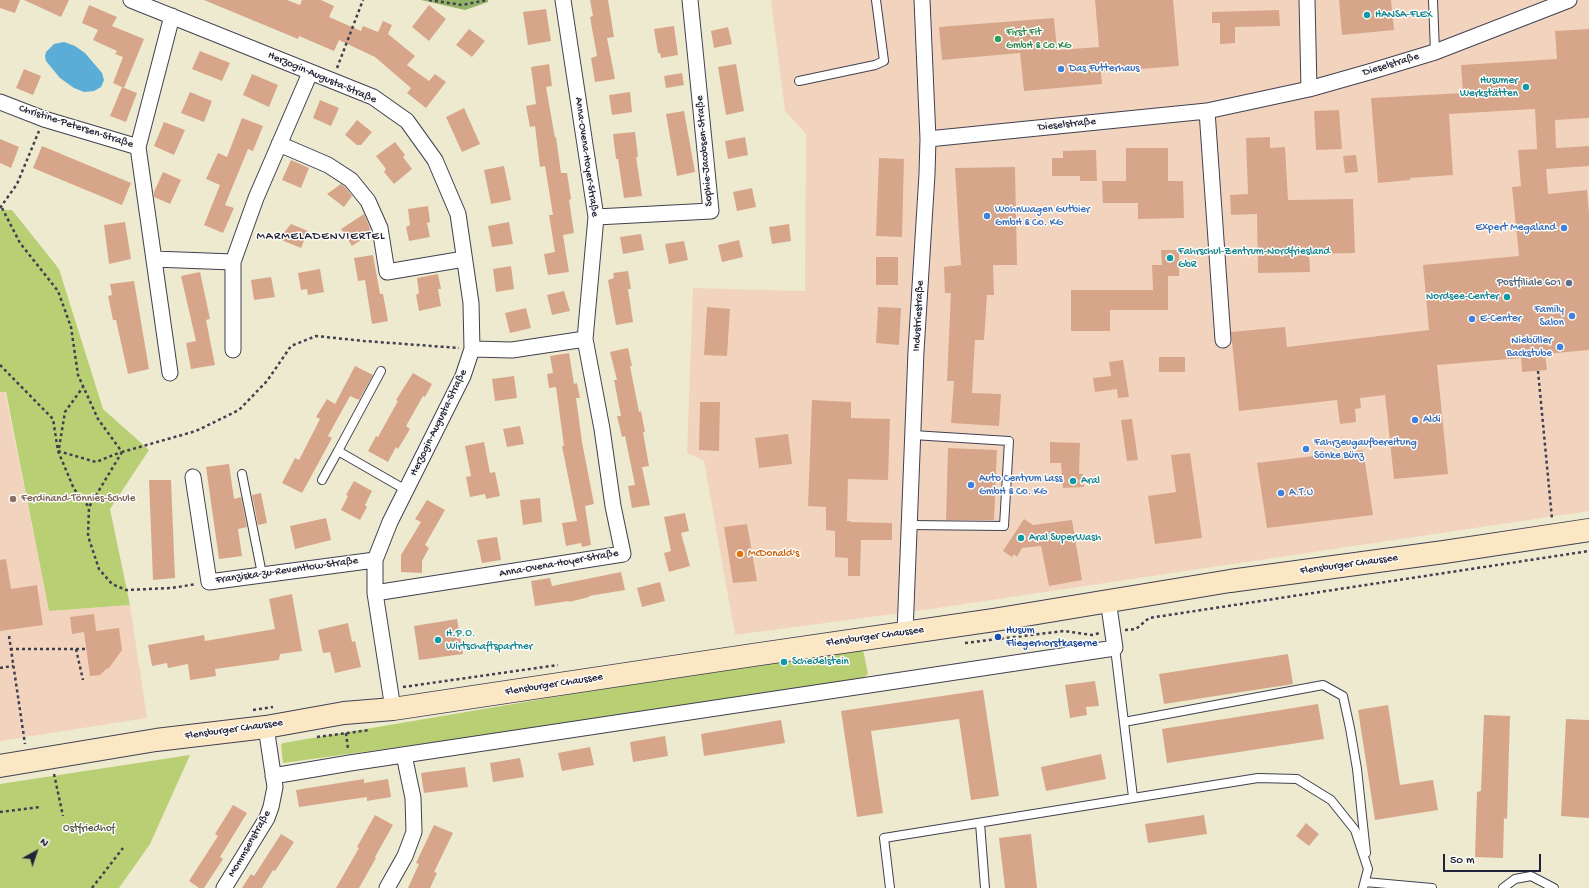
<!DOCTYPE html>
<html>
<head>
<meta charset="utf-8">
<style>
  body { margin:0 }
  #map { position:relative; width:1589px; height:888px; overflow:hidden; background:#eeead0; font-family:"Gochi Hand",sans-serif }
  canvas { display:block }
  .north { position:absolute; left:16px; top:832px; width:40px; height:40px; -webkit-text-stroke:3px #fdfcf7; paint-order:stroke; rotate:40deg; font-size:11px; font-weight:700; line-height:16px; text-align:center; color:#22223b }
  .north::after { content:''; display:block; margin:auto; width:14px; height:18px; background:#22223b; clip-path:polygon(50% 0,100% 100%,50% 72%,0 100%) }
  .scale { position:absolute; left:1443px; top:854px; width:98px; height:18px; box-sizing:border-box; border:2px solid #22223b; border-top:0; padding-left:5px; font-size:12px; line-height:14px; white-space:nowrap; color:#22223b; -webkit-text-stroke:3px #fdfcf7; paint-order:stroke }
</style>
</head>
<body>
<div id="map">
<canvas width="1589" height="888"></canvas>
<div class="north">N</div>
<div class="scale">50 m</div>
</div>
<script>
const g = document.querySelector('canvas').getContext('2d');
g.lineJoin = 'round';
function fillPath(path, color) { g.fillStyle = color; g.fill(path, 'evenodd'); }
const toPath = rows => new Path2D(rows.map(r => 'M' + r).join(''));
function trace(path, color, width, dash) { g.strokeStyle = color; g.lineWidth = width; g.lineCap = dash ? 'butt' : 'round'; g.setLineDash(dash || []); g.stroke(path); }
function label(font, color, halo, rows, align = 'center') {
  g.font = font + ' "Gochi Hand",sans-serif'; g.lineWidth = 3; g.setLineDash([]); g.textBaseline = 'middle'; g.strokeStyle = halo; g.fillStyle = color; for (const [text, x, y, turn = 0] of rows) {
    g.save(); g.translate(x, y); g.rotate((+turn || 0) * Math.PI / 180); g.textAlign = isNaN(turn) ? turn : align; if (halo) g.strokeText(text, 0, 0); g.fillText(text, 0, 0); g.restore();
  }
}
fillPath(toPath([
  [771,0,1589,0,1589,511,931,609,735,635,704,461,687,453,693,288,805,291,806,134,785,111],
  [0,392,5,392,49,611,130,605,147,718,0,741]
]), '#f2d4be');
fillPath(toPath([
  [0,210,12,210,59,269,103,409,149,450,110,509,130,605,49,611,6,392,0,392],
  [862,645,868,674,856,684,283,763,281,745,283,743],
  [190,755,150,844,119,888,0,888,0,784]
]), '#b8cf74');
fillPath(toPath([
  [421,0,488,0,488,2,465,10]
]), '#92b266');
fillPath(toPath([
  [64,42,75,46,85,53,102,73,104,80,101,87,94,91,84,92,74,88,60,78,46,61,45,56,46,52,54,44]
]), '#5aadd6');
fillPath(toPath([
  [0,0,20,0,15,13,0,8],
  [24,0,69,0,61,17],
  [204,0,287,0,300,5,302,0,321,0,334,6,329,17,361,31,363,26,378,32,383,21,392,25,388,34,415,56,407,65,429,81,435,74,446,82,426,108,407,93,411,88,375,57,339,40,334,51,299,36,298,39],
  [590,0,608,0,614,37,607,38,615,79,595,82,591,58,597,56,590,17,593,16],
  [1095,0,1173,0,1179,66,1101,72,1102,84,1024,91,1020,53,942,60,939,27,1054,18,1057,50,1099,47],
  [1339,0,1391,0,1394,30,1342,35],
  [89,5,117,17,112,26,144,39,124,88,113,83,123,57,115,54,117,51,93,40,98,30,82,23],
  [429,5,446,19,429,41,412,27],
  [546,9,551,41,528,45,523,12],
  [1279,10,1280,26,1235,27,1235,43,1220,44,1220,23,1212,23,1212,12],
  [674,26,678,55,661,58,660,53,658,53,654,29],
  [728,27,732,44,714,48,711,31],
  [469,29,485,41,472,57,456,45],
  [1589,29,1589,118,1555,120,1556,148,1589,146,1589,166,1546,169,1548,194,1587,190,1589,214,1589,350,1545,354,1547,370,1522,372,1521,358,1437,365,1448,474,1394,479,1385,395,1360,398,1361,408,1355,409,1356,422,1340,424,1337,400,1239,411,1231,332,1285,327,1287,347,1429,330,1423,265,1519,256,1512,187,1521,186,1518,150,1537,149,1535,109,1449,114,1453,175,1410,178,1410,180,1378,183,1371,98,1463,93,1461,65,1557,59,1555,31],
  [200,51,230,63,222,81,192,69],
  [549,64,552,86,546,87,555,138,556,137,561,173,567,173,571,199,569,200,574,233,563,235,569,272,548,275,544,254,555,252,549,215,553,215,545,166,540,167,535,126,530,127,526,106,536,104,531,67],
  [736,64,744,111,726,115,718,67],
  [24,69,41,76,33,95,16,88],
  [682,73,684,85,666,88,664,76],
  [252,74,278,85,269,107,243,95],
  [122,87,137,93,126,122,110,116],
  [190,92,212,101,204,122,181,113],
  [630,92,632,112,612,115,609,95],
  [320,100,339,108,331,126,313,118],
  [464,108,480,144,462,152,446,117],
  [1339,110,1342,149,1316,150,1314,111],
  [684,111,695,172,677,176,666,114],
  [242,118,263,126,253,151,248,149,225,205,234,208,223,233,204,225,220,185,206,179,218,153,227,157],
  [357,120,372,132,361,145,357,145,345,135],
  [164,122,185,130,174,155,154,146],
  [635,132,638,157,636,157,642,196,624,198,618,159,616,159,613,134],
  [745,137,748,155,728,159,725,141],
  [1270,137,1270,148,1285,147,1288,200,1353,199,1355,253,1309,254,1310,272,1258,273,1257,214,1231,215,1230,195,1248,194,1246,138],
  [0,139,19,147,11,168,0,163],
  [395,142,405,155,403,157,412,169,394,184,384,172,386,169,376,156],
  [42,146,131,183,122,205,33,168],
  [1126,148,1168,148,1168,181,1183,181,1184,218,1138,219,1138,203,1103,203,1102,181,1126,181],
  [1096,150,1097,181,1080,181,1080,176,1052,176,1052,158,1063,158,1063,151],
  [1356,155,1358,172,1345,173,1343,156],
  [879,158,904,159,902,237,876,236],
  [291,160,309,168,301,188,282,180],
  [504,166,511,200,491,204,484,170],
  [1015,167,1017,265,993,265,994,295,987,295,984,340,975,340,972,393,1001,394,999,426,951,423,954,381,947,381,951,293,945,293,944,267,961,265,955,168],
  [163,172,181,180,170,204,154,197,154,192],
  [341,184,345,187,352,196,344,207,327,194],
  [752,188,756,207,737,211,733,192],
  [428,206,430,222,427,223,430,237,409,241,406,227,410,225,408,209],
  [364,214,372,233,352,246,341,229],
  [125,222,131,259,109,264,104,225],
  [509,222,513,244,492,247,488,226],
  [291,224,308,231,301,248,279,239],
  [789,224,791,241,772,244,769,227],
  [641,234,644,250,623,254,620,237],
  [739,240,743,257,722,262,718,245],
  [684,241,688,260,669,264,665,244],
  [1161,250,1179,250,1179,276,1168,276,1168,310,1110,310,1110,331,1071,331,1071,290,1153,290,1152,265,1162,265],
  [373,255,380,294,383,294,388,321,372,324,365,280,358,281,354,258],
  [876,257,898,257,898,285,876,285],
  [511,266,514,289,496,292,493,269],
  [320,269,324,292,308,295,307,289,301,290,298,273],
  [628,271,631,289,628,289,633,322,616,325,608,280,614,278,613,273],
  [200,272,210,319,206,320,215,365,191,369,186,343,196,341,181,276],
  [438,274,441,289,438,289,441,306,419,311,416,295,419,293,417,278],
  [271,277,275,297,254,300,251,280],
  [134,281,149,369,128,374,116,320,113,320,108,296,112,295,110,284],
  [564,291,570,311,552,315,547,295],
  [707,307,730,309,727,356,704,355],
  [878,307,901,308,899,345,876,343],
  [526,308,531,328,510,333,505,313],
  [628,348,632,366,630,366,639,412,641,411,645,432,643,432,649,466,642,467,650,505,632,508,628,486,635,485,625,436,622,437,617,416,621,416,614,380,617,380,610,352],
  [569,353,574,384,577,383,580,398,576,398,582,442,594,504,585,506,591,545,582,547,581,543,566,546,562,523,577,521,562,446,564,446,556,387,549,388,547,374,553,373,550,356],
  [1159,357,1185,357,1185,372,1159,372],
  [1123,360,1129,397,1118,398,1117,389,1095,392,1093,378,1111,376,1109,362],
  [355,366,373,375,359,400,350,396,328,436,332,438,302,493,282,483,295,458,299,460,320,419,316,417,327,399,335,404],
  [413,373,432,384,425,397,423,396,406,426,410,429,398,449,396,447,388,462,368,451,376,436,378,437,398,401,396,400],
  [514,376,517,398,495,401,492,379],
  [812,400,851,402,851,418,890,419,888,480,848,479,847,521,850,521,850,522,892,523,892,540,861,540,860,576,848,576,848,558,835,557,835,531,826,530,826,507,808,506],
  [700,402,720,402,719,451,699,450],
  [1132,419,1138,460,1127,461,1121,420],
  [520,426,524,444,507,447,503,429],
  [788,434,792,464,759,468,755,438],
  [484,442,490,473,495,472,500,496,486,499,485,494,470,497,466,477,471,476,465,446],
  [1050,442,1080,443,1079,474,1083,474,1084,487,1063,488,1061,463,1050,463],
  [948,448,997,450,994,520,946,520],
  [1363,450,1373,515,1267,528,1257,463],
  [1190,453,1202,538,1155,544,1148,496,1176,492,1171,455],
  [229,464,234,499,241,497,247,527,238,529,242,556,219,559,206,467],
  [149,480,171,480,175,578,153,580],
  [354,481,372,491,365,505,367,507,360,520,341,510,348,496,346,495],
  [261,493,267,523,258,525,252,495],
  [540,498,542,522,523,525,520,500],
  [427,500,445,510,425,545,429,548,422,561,422,573,401,572,401,555,421,522,415,519],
  [685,513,689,531,681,533,690,566,669,572,664,553,671,551,664,517],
  [326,518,331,540,295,549,290,526],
  [1024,519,1033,525,1072,520,1082,580,1049,586,1041,546,1022,548,1017,557,1014,554,1012,557,1003,551],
  [747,524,757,581,733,583,724,527],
  [497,537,501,560,482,563,477,540],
  [6,559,11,589,37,585,43,625,0,631,0,560],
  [621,572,625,590,589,596,589,597,569,602,569,601,535,606,531,581,550,578,552,586],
  [660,582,665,601,642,607,637,588],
  [292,594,302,651,280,654,279,660,215,669,216,676,190,680,188,664,168,668,167,663,152,666,148,645,204,635,205,641,275,629,269,599],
  [94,614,96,631,119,628,122,650,109,668,106,669,100,675,90,676,84,632,72,634,70,617],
  [457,619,463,654,419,660,414,626],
  [348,623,352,642,355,641,361,667,335,673,330,652,323,653,318,630],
  [1288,654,1293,684,1164,704,1159,674],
  [1095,681,1099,706,1086,707,1087,715,1070,718,1065,685],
  [983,690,999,796,971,800,959,719,871,731,883,813,857,817,841,711],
  [1318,704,1324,739,1167,763,1162,729],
  [1388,705,1400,785,1433,780,1438,810,1375,820,1358,710],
  [1484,715,1510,716,1507,819,1504,818,1503,858,1475,857,1477,792,1481,791],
  [1566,719,1589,720,1589,818,1561,816],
  [781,720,785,743,704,756,701,734],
  [665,736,668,756,633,762,630,742],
  [590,747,594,765,562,771,558,753],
  [1101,754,1106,779,1046,791,1041,767],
  [520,758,524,777,493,782,490,763],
  [465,767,468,787,424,793,421,773],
  [364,779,364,783,388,779,391,797,367,801,367,797,299,807,296,790],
  [233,805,247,813,220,857,223,859,204,888,199,888,189,881,218,836,215,834],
  [375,815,393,825,375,857,376,858,359,888,336,888,359,848,357,847],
  [1204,815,1207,834,1148,843,1145,824],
  [1306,823,1319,834,1309,846,1296,836],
  [434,825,453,833,434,872,437,873,430,888,408,888,419,864,416,863],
  [281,834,294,842,275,871,273,870,262,888,242,888,251,874,254,876],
  [1031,834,1037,888,1005,888,999,838]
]), '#d7a68a');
const lane = toPath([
  [1433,0,1435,52],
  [799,81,875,65,884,61,876,0],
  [381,371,338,451,406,490],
  [242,474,262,574],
  [322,480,338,451],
  [909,525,1004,526,1009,441,913,435],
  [1115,648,1133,797],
  [1124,722,1323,685,1343,696,1350,728,1357,769,1366,853],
  [980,823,985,888],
  [1365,882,1432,888],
  [890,888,884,838,1258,778,1297,779,1331,800,1355,830,1368,869,1363,888],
  [1503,888,1515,879,1531,876,1554,888]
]);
const street = toPath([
  [131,0,373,97,407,121,435,160,458,214,471,303,472,349,463,376,390,522,375,560,375,593,393,709],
  [1307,0,1309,89],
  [0,102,44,119,138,147,172,16],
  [1207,111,1223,340],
  [928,139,1207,111,1309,89,1369,72,1435,52,1569,0],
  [279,144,328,165,351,180,368,201,380,228,387,272,464,259],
  [138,147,170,373],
  [596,217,711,211,690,0],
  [154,259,233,262,233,350],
  [233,262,256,198,310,73],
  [472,349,512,350,585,339],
  [193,477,209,582,375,560],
  [375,593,623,554,613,506,602,429,585,339,596,217,563,0],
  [905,633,916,351,927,174,928,139,922,0],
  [273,776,350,763,1115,648,1108,600],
  [224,888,267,818,271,807,275,787,266,727],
  [387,888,405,856,414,832,413,798,404,755]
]);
const secondary = toPath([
  [0,766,156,740,266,727,344,713,393,709,753,655,994,620,1230,581,1444,552,1589,530]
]);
trace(lane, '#414051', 10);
trace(street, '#414051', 17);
trace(secondary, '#414051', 24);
trace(toPath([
  [429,0,462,5,487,0],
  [337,68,363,0],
  [0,208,17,184,39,131],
  [2,208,20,243,58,291,71,327,78,375,98,419,122,452,196,431,239,410,267,381,291,346,316,336,364,341,459,348],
  [0,365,53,419,58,451,74,489,89,507],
  [1538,371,1552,519],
  [59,448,65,412,83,387],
  [58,451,96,462,121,452],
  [122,452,89,507,88,536,99,569,112,584,126,590,172,588,196,584],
  [1125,630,1136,629,1149,618,1589,551],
  [9,636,25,744],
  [965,643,1064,631,1092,635,1100,633],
  [10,649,86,649],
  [76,649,83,680],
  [0,668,13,666],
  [403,687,558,665],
  [253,710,273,707],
  [346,733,348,749],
  [317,737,370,730],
  [54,774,63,816],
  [0,812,40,807],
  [92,888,123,848]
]), '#414051', 2.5, [3, 3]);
trace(lane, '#fff', 8);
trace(street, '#fff', 15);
trace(secondary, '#fbe7c3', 22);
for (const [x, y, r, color] of [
  [1367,15,4,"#0f9aa8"],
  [998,39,4,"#2e9e5b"],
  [1061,69,4,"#3f7fe0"],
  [1526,87,4,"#0f9aa8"],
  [987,216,4,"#3f7fe0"],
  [1564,228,4,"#3f7fe0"],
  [1170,258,4,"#0f9aa8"],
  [1569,283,4,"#5c6f8a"],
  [1507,297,4,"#0f9aa8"],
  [1572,316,4,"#3f7fe0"],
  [1472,319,4,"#3f7fe0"],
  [1560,347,4,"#3f7fe0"],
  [1415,420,4,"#3f7fe0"],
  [1306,449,4,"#3f7fe0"],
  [1073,481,4,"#0f9aa8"],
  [971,485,4,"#3f7fe0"],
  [1281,493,4,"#3f7fe0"],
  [13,499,4,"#8d6e63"],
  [1021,538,4,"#0f9aa8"],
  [740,554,4,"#e8710a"],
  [998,637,4,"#1a4fb4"],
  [438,640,4,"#0f9aa8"],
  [784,662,4,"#0f9aa8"]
]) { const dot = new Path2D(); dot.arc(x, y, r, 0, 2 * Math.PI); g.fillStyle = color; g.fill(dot); trace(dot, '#fdfcf7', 1.5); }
label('11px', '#0d838f', '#fdfcf7', [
  ["HANSA-FLEX",1375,15],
  ["Husumer",1518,81,"right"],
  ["Werkstätten",1518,94,"right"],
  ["Fahrschul-Zentrum-Nordfriesland",1178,252],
  ["GbR",1178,265],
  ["Nordsee-Center",1499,297,"right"],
  ["Aral",1081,481],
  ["Aral SuperWash",1029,538],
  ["H.P.O.",446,634],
  ["Wirtschaftspartner",446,647],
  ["Schedelstein",792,662]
], 'left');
label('11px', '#27864d', '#fdfcf7', [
  ["First Fit",1006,33],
  ["GmbH & Co.KG",1006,46]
], 'left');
label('11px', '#22223b', '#fdfcf7', [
  ["Dieselstraße",1391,65,-17],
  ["Herzogin-Augusta-Straße",322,78,23],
  ["Dieselstraße",1067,125,-6],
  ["Christine-Petersen-Straße",76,127,18],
  ["Sophie-Jacobsen-Straße",705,151,-95],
  ["Anna-Ovena-Hoyer-Straße",586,157,82],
  ["Industriestraße",919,316,-87],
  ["Herzogin-Augusta-Straße",439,423,-64],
  ["Anna-Ovena-Hoyer-Straße",559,564,-10],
  ["Flensburger Chaussee",1349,565,-8],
  ["Franziska-zu-Reventlow-Straße",287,571,-8],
  ["Flensburger Chaussee",875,637,-8],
  ["Flensburger Chaussee",554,685,-9],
  ["Flensburger Chaussee",234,730,-8],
  ["Mommsenstraße",250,844,-60]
]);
label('11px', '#366cbe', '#fdfcf7', [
  ["Das Futterhaus",1069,69],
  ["Wohnwagen Gutbier",995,210],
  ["GmbH & Co. KG",995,223],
  ["Expert Megaland",1556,228,"right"],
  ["Family",1564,310,"right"],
  ["Salon",1564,323,"right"],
  ["E-Center",1480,319],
  ["Niebüller",1552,341,"right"],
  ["Backstube",1552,354,"right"],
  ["Aldi",1423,420],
  ["Fahrzeugaufbereitung",1314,443],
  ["Sönke Bünz",1314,456],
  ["Auto Centrum Lass",979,479],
  ["GmbH & Co. KG",979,492],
  ["A.T.U",1289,493]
], 'left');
label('11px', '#4e5e75', '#fdfcf7', [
  ["Postfiliale 601",1561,283]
], 'right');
label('11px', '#785e54', '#fdfcf7', [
  ["Ferdinand-Tönnies-Schule",21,499]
], 'left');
label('11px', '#c56008', '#fdfcf7', [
  ["McDonald's",748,554]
], 'left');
label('11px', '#164399', '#fdfcf7', [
  ["Husum",1006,631],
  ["Fliegerhorstkaserne",1006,644]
], 'left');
label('11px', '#4f564c', '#fdfcf7', [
  ["Ostfriedhof",89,829]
]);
g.letterSpacing = '1px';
label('12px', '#22223b', '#fdfcf7', [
  ["MARMELADENVIERTEL",321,237]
]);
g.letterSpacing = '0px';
</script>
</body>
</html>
